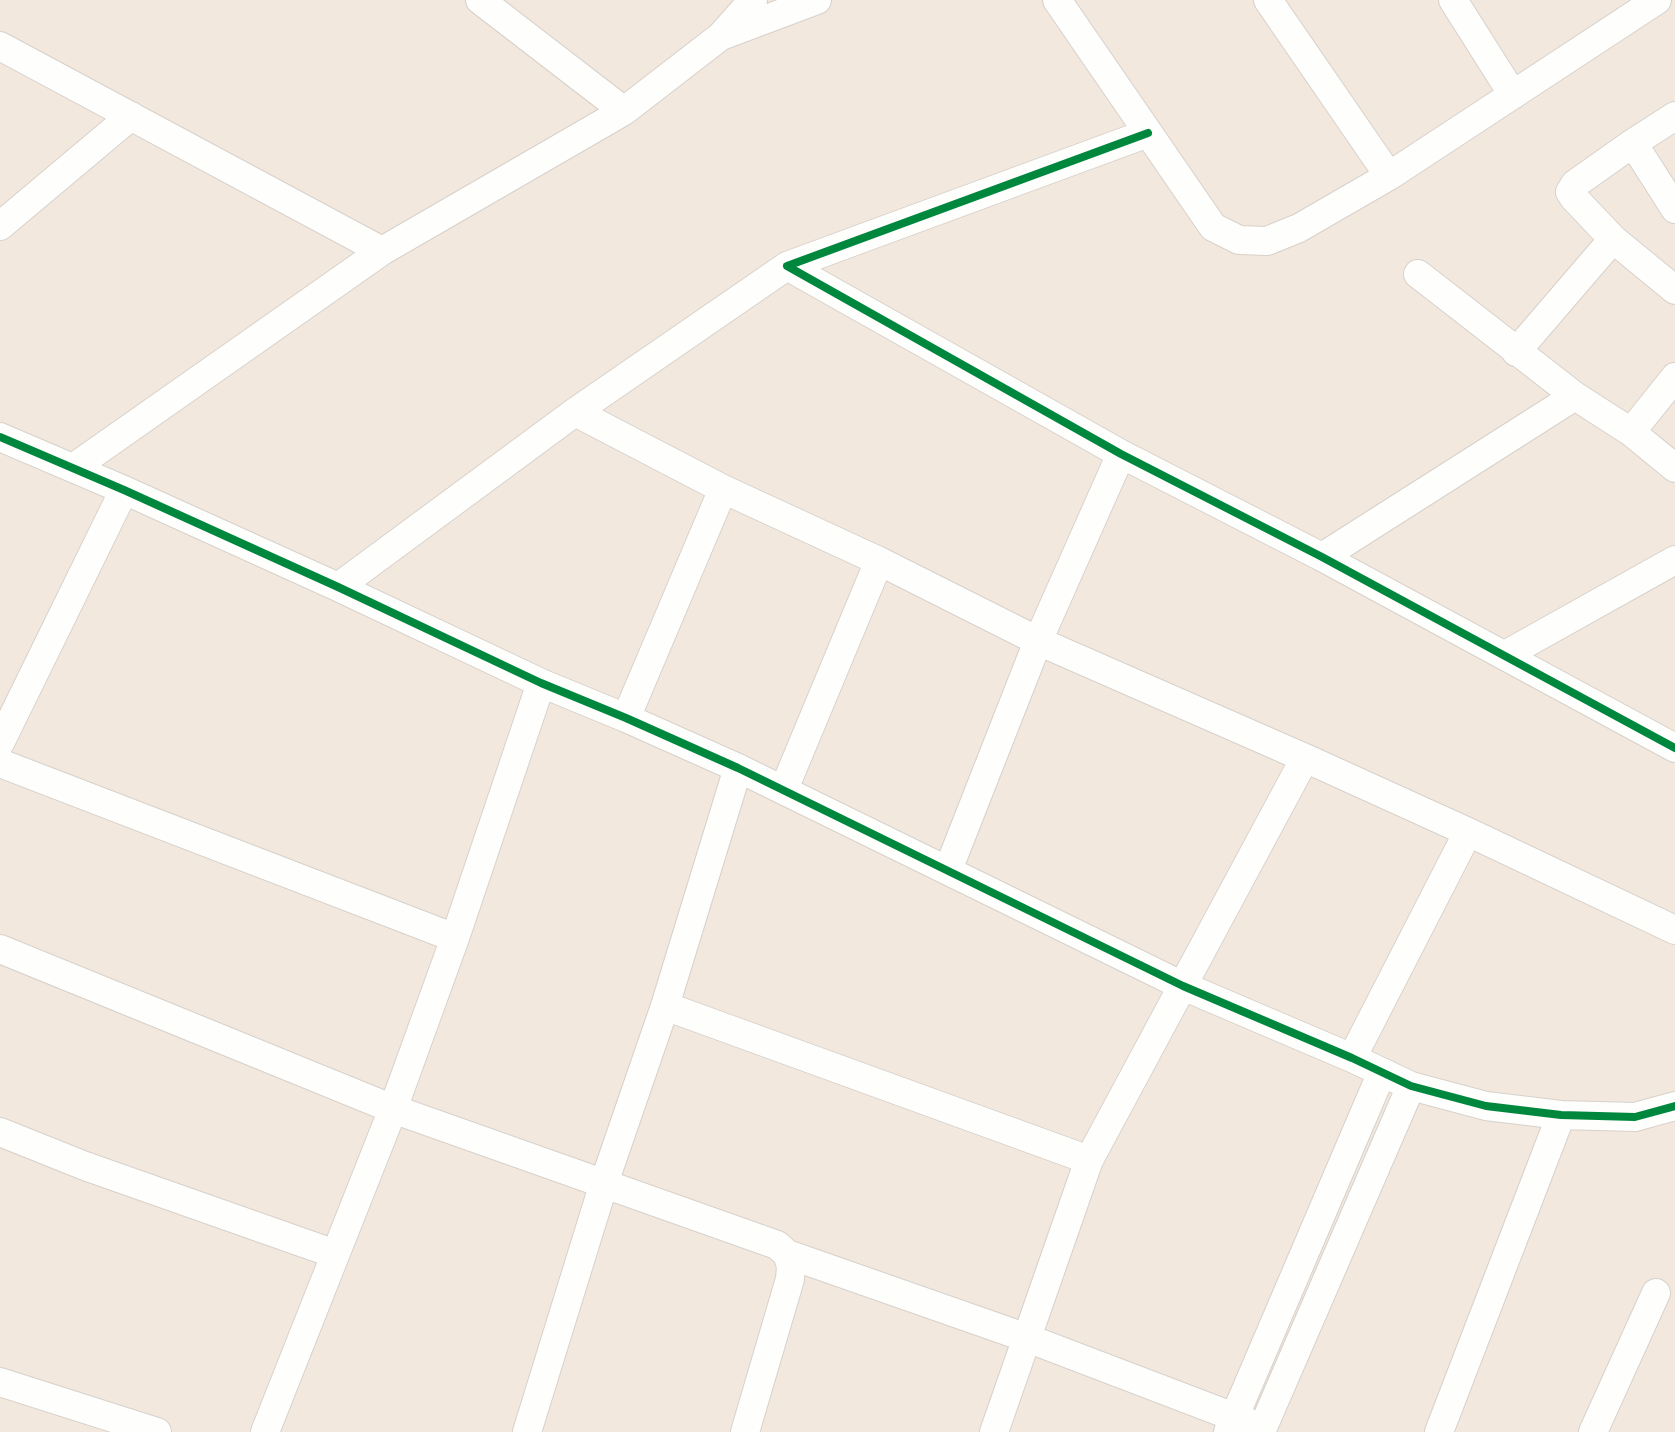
<!DOCTYPE html>
<html>
<head>
<meta charset="utf-8">
<style>
  body { margin:0 }
  canvas { display:block; background:#f9f5f0 }
</style>
</head>
<body>
<canvas width="1675" height="1432"></canvas>
<script>
const g = document.querySelector('canvas').getContext('2d');
g.lineJoin = 'round';
function fillPath(path, color) { g.fillStyle = color; g.fill(path, 'evenodd'); }
const toPath = rows => new Path2D(rows.map(r => 'M' + r).join(''));
function trace(path, color, width, dash) { g.strokeStyle = color; g.lineWidth = width; g.lineCap = dash ? 'butt' : 'round'; g.setLineDash(dash || []); g.stroke(path); }
fillPath(toPath([
  [0,0,1675,0,1675,1432,0,1432]
]), '#f2e8de');
const minor = toPath([
  [480,0,624,111,721,36,753,0],
  [1057,0,1213,227,1239,240,1267,241,1299,228,1389,176,1657,0],
  [1268,0,1389,176],
  [1453,0,1513,95],
  [724,35,817,0],
  [0,46,382,251],
  [1675,116,1633,143,1575,184,1570,192,1574,198,1613,239,1675,290],
  [1148,133,787,266,1121,454,1322,557,1675,748],
  [1633,143,1675,209],
  [0,226,131,116],
  [1418,274,1575,396],
  [1516,352,1613,239],
  [575,412,787,266],
  [1631,432,1675,377],
  [0,437,124,490,338,587,541,683,626,718,738,768,1183,986,1352,1058,1411,1086,1486,1106,1561,1115,1635,1117,1675,1106],
  [73,468,382,251,624,111],
  [1322,557,1575,396,1631,432,1675,468],
  [338,587,575,412,723,489,879,561,1038,641,1121,454],
  [1505,655,1675,560],
  [626,718,723,489],
  [0,743,124,490],
  [0,763,455,938],
  [784,789,879,561],
  [948,870,1038,641,1305,758],
  [0,949,393,1109,777,1245,787,1254,791,1266,790,1279,745,1432],
  [665,1006,1089,1160,994,1432],
  [1352,1058,1468,832],
  [0,1132,85,1166,335,1254],
  [1089,1160,1305,758,1468,832,1675,930],
  [787,1254,1027,1338,1263,1428],
  [0,1382,157,1432],
  [265,1432,393,1109,455,938,541,683],
  [527,1432,604,1183,665,1006,738,768],
  [1228,1432,1382,1072],
  [1261,1432,1411,1086],
  [1439,1432,1561,1115],
  [1593,1432,1656,1293]
]);
trace(minor, '#d7d1cb', 30);
trace(minor, '#fefefd', 28);
trace(toPath([
  [1148,133,787,266,1121,454,1322,557,1675,748],
  [0,437,124,490,338,587,541,683,626,718,738,768,1183,986,1352,1058,1411,1086,1486,1106,1561,1115,1635,1117,1675,1106]
]), '#00873e', 8);
</script>
</body>
</html>
